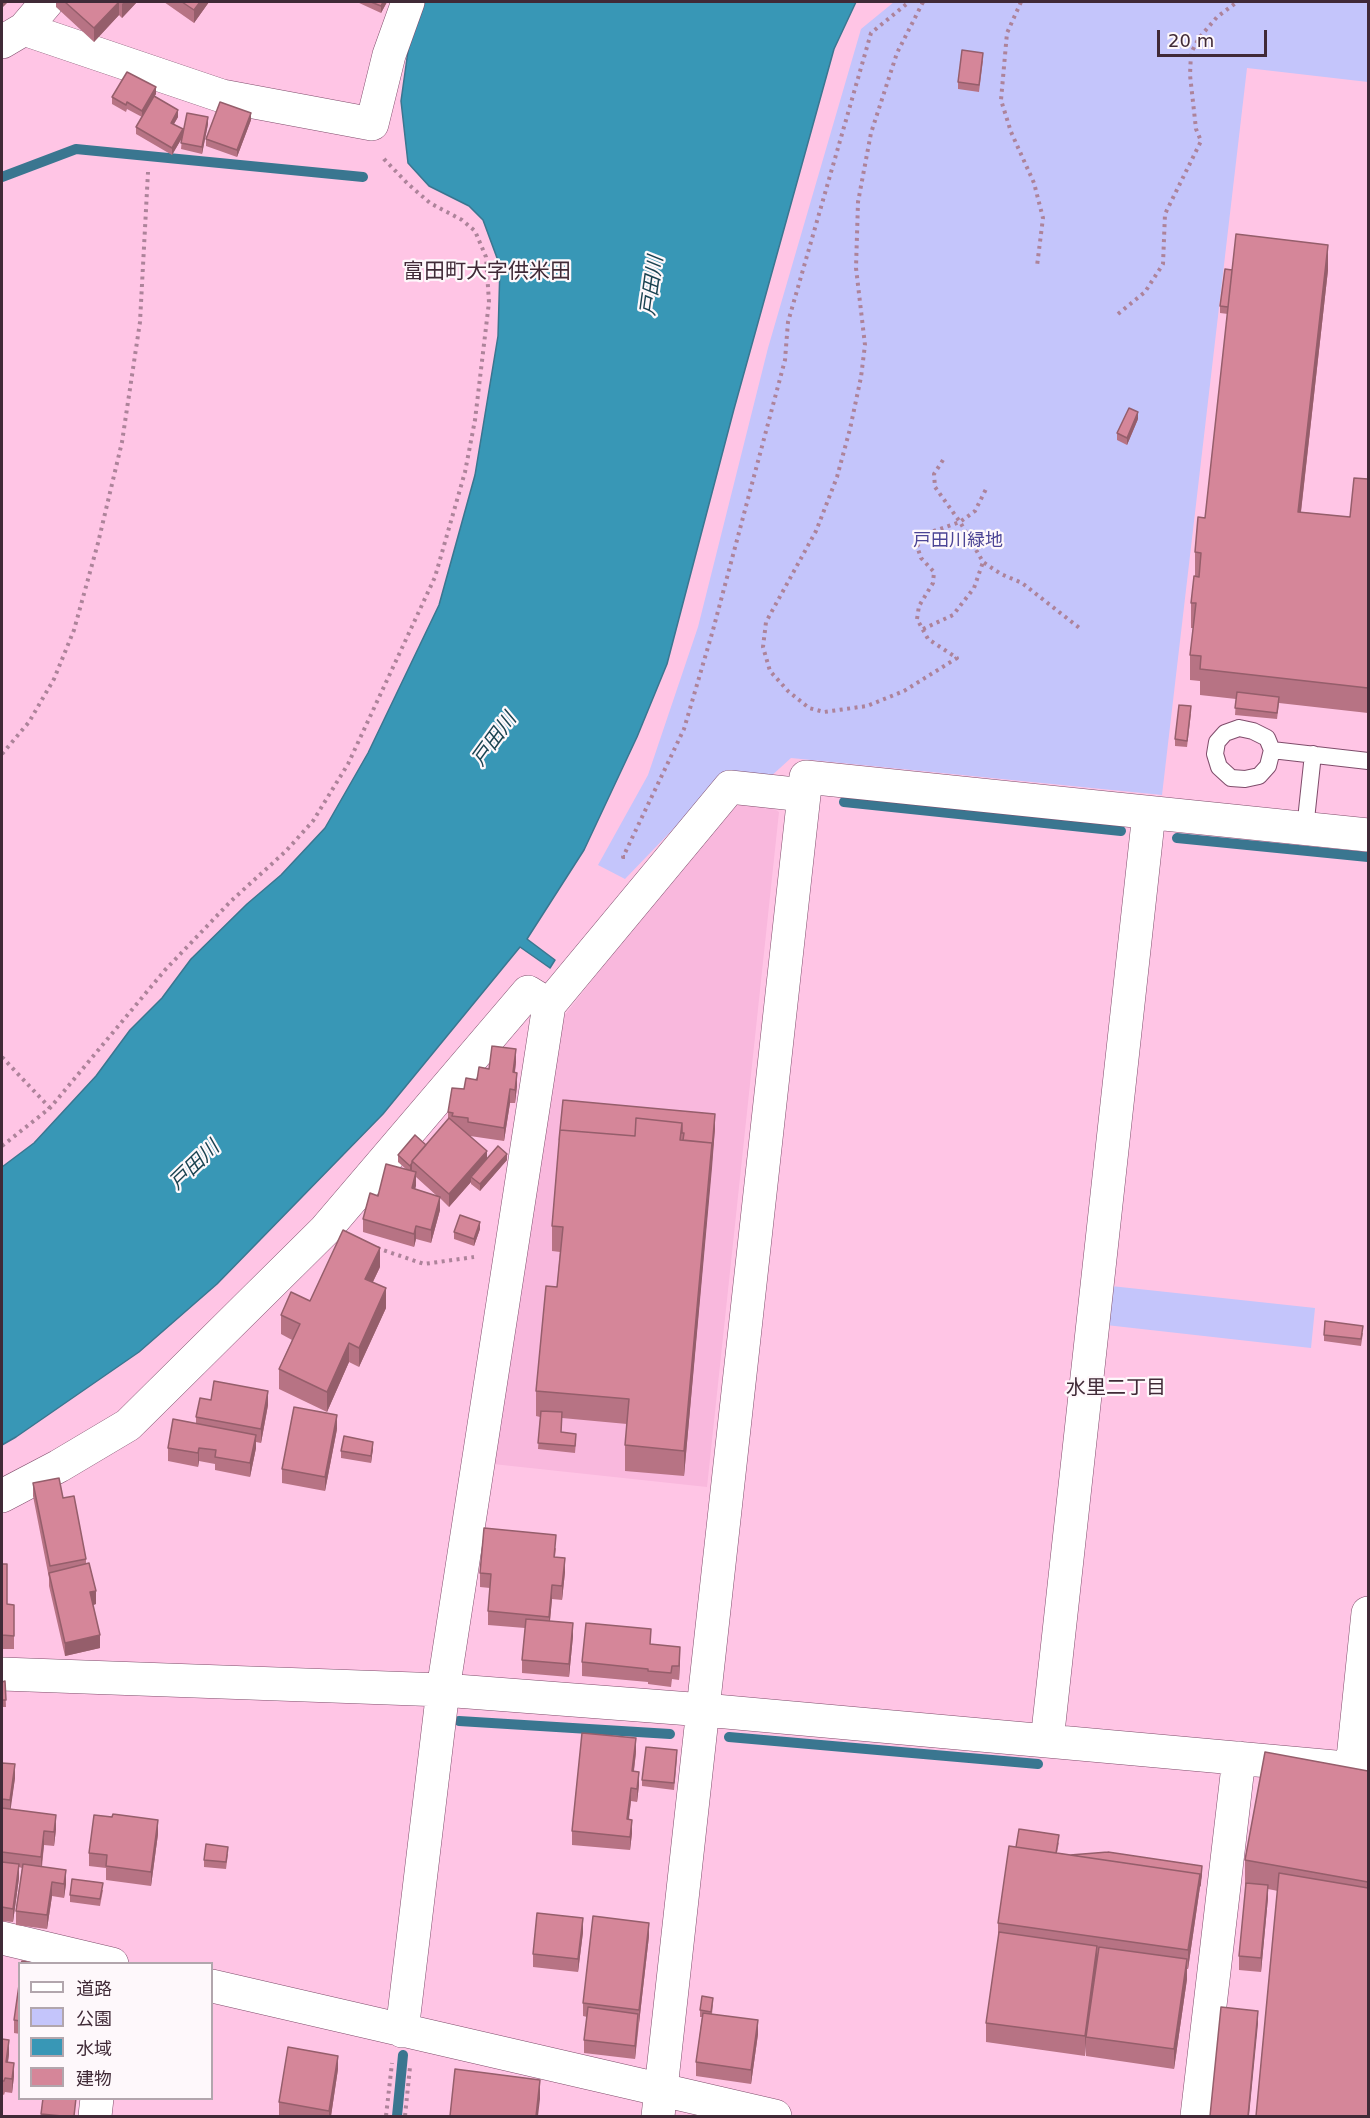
<!DOCTYPE html>
<html>
<head>
<meta charset="utf-8">
<style>
  body { margin:0 }
  #map { position:relative; width:1370px; height:2118px; overflow:hidden; background:#ffc5e5; font-family:"DejaVu Sans","Noto Sans JP",sans-serif }
  canvas { display:block }
  .frame { position:absolute; inset:0; border:3px solid #402a37; pointer-events:none }
  .legend { position:absolute; left:18px; top:1962px; width:195px; height:138px; box-sizing:border-box; background:#fef8fb; border:2px solid #b2a6ad; margin:0; padding:8px 10px; list-style:none; font-size:18px; color:#402a37 }
  .legend li { display:flex; align-items:center; gap:12px; height:30px }
  .legend b { width:30px; border:2px solid #b2a6ad }
  .scale { position:absolute; left:1157px; top:30px; width:110px; height:27px; box-sizing:border-box; border:3px solid #402a37; border-top:0; padding-left:8px; font-size:18px; line-height:21px; white-space:nowrap; color:#402a37; -webkit-text-stroke:4px #fef8fb; paint-order:stroke }
</style>
</head>
<body>
<div id="map">
<canvas width="1370" height="2118"></canvas>
<div class="frame"></div>
<ul class="legend">
<li><b style="height:8px;background:#fff"></b>道路</li>
<li><b style="height:16px;background:#c4c5fb"></b>公園</li>
<li><b style="height:16px;background:#3897b6"></b>水域</li>
<li><b style="height:16px;background:#d58699"></b>建物</li>
</ul>
<div class="scale">20 m</div>
</div>
<script>
const g = document.querySelector('canvas').getContext('2d');
g.lineJoin = 'round';
function fillPath(path, color) { g.fillStyle = color; g.fill(path, 'evenodd'); }
const toPath = rows => new Path2D(rows.map(r => 'M' + r).join(''));
function trace(path, color, width, dash) { g.strokeStyle = color; g.lineWidth = width; g.lineCap = dash ? 'butt' : 'round'; g.setLineDash(dash || []); g.stroke(path); }
function label(font, color, halo, rows, align = 'center') {
  g.font = font + ' "DejaVu Sans","Noto Sans JP",sans-serif'; g.lineWidth = 4.5; g.setLineDash([]); g.textBaseline = 'middle'; g.strokeStyle = halo; g.fillStyle = color; for (const [text, x, y, turn = 0] of rows) {
    g.save(); g.translate(x, y); g.rotate((+turn || 0) * Math.PI / 180); g.textAlign = isNaN(turn) ? turn : align; if (halo) g.strokeText(text, 0, 0); g.fillText(text, 0, 0); g.restore();
  }
}
fillPath(toPath([
  [738,802,770,806,779,812,707,1487,493,1464,564,1016,681,867]
]), '#f9b8dd');
fillPath(toPath([
  [894,2,1368,2,1368,82,1247,68,1162,795,791,758,769,778,728,772,625,879,598,865,648,775,698,627,768,348,861,29],
  [1111,1286,1315,1308,1311,1348,1106,1325]
]), '#c4c5fb');
const water = toPath([
  [425,2,856,2,834,49,734,409,667,664,637,737,584,850,527,939,555,960,550,968,520,947,383,1114,217,1284,139,1352,16,1437,2,1445,2,1167,34,1143,96,1076,130,1030,162,998,191,959,247,904,281,875,325,828,368,753,439,605,475,475,498,336,500,266,483,220,469,206,429,186,408,163,401,101,409,44,425,2]
]);
fillPath(water, '#3897b6');
trace(water, '#3a7690', 1.5);
trace(toPath([
  [2,177,76,149,363,177],
  [844,802,1121,831],
  [1177,838,1368,857],
  [459,1721,670,1734],
  [729,1737,1038,1764],
  [397,2116,403,2055]
]), '#3a7690', 10);
const lane = toPath([
  [1239,728,1253,731,1267,738,1272,750,1268,766,1259,776,1245,779,1231,778,1219,767,1215,754,1217,742,1225,733,1239,728],
  [1272,750,1368,761],
  [1305,829,1313,754]
]);
const street = toPath([
  [24,29,222,96,372,124,389,55,408,2],
  [2,42,24,29,47,2],
  [2,1496,59,1466,128,1425,325,1230,528,992,549,1005],
  [2,1674,443,1690,704,1710,1368,1770],
  [1047,1741,1149,813],
  [1352,1768,1368,1613],
  [2,1938,112,1964],
  [212,1986,775,2116],
  [402,2031,443,1690,549,1005,730,787,804,795],
  [95,2116,97,2098],
  [658,2116,806,777,1368,835],
  [1197,2116,1239,1758]
]);
trace(lane, '#7f4d6b', 18);
trace(street, '#7f4d6b', 34);
trace(toPath([
  [923,2,897,53,871,133,858,202,856,268,865,345,861,377,850,429,837,477,816,531,766,622,763,647,770,671,788,691,809,708,824,712,867,706,904,691,957,658,928,639,917,619,919,606,933,583,934,572,921,558,917,546,931,532,960,522,975,511,986,489],
  [1021,2,1007,33,1001,100,1011,132,1034,183,1043,218,1037,266],
  [1118,314,1145,292,1163,264,1165,214,1201,141,1196,129,1190,75,1191,53,1199,38,1217,17,1237,2],
  [943,460,934,474,935,487,960,522,983,562,1001,574,1022,583,1082,630],
  [923,629,953,615,974,588,983,562],
  [2,754,29,722,54,679,74,630,98,543,122,442,140,322,148,172],
  [625,857,623,857,684,729,713,630,785,360,788,322,871,33,909,2],
  [2,1057,50,1108],
  [2,1146,50,1108,165,970,231,901,286,851,313,821,348,764,435,577,465,472,475,420,489,302,486,257,475,231,462,220,430,203,408,184,384,159,382,156],
  [377,1248,424,1264,474,1257],
  [386,2116,392,2063],
  [405,2116,410,2067]
]), '#ad839a', 4, [3, 4.5]);
trace(lane, '#fff', 16);
trace(street, '#fff', 33);
fillPath(toPath([
  [56,2,137,2,122,18,119,15,94,42,56,7],
  [164,2,209,2,194,23],
  [357,2,387,2,381,13],
  [983,60,979,92,958,89,958,82],
  [156,94,154,96,178,117,174,124,183,133,208,124,202,154,181,149,182,138,172,155,136,134,136,127,142,117,127,109,126,112,112,104,112,97],
  [251,120,237,157,206,146,206,139],
  [1232,270,1328,270,1301,512,1350,517,1368,479,1368,713,1279,703,1277,719,1235,715,1236,699,1200,695,1200,681,1190,680,1190,655,1193,628,1191,628,1191,603,1195,576,1195,552,1205,518,1228,314,1220,313,1220,306],
  [1138,419,1127,445,1117,440,1117,433],
  [1191,713,1187,747,1175,746,1175,739],
  [516,1062,515,1072,517,1086,515,1103,510,1103,504,1141,470,1136,487,1159,507,1160,480,1191,471,1184,471,1182,449,1207,440,1198,440,1210,431,1243,416,1239,414,1247,363,1232,363,1219,378,1196,407,1170,398,1162,398,1155,426,1145,448,1120,448,1112,464,1089,489,1069],
  [416,1177,437,1196,415,1189],
  [563,1100,715,1128,684,1476,625,1471,625,1445,627,1424,562,1418,561,1432,576,1441,575,1453,538,1449,540,1417,536,1416,536,1391,557,1287,560,1252,552,1251,552,1226],
  [480,1229,474,1246,454,1239,454,1232],
  [380,1267,373,1282,386,1308,359,1367,349,1362,327,1412,279,1389,279,1369,292,1340,281,1334,281,1315],
  [1363,1333,1361,1346,1324,1341,1324,1335],
  [211,1400,268,1405,261,1443,256,1442,256,1448,250,1477,215,1470,215,1464,199,1461,198,1467,168,1461,168,1448,196,1424,196,1417],
  [337,1429,325,1491,282,1483,282,1469],
  [373,1448,371,1463,341,1458,341,1451],
  [33,1483,63,1498,86,1559,86,1564,96,1604,93,1605,100,1648,65,1656,49,1586,49,1578,33,1496],
  [556,1548,555,1557,565,1572,562,1600,552,1599,550,1621,573,1636,569,1677,522,1673,522,1660,525,1628,488,1625,488,1611,490,1588,480,1587,480,1573],
  [2,1564,7,1604,14,1605,14,1649,2,1649],
  [651,1644,680,1660,679,1680,672,1679,671,1687,648,1684,648,1682,582,1676,582,1662],
  [5,1681,6,1707,2,1707,2,1682],
  [636,1752,634,1771,639,1785,637,1802,631,1801,629,1819,632,1833,630,1850,572,1845,572,1831],
  [677,1757,674,1790,642,1786,642,1780],
  [2,1763,15,1778,10,1809,56,1829,54,1846,44,1845,42,1867,66,1884,64,1898,52,1896,47,1929,16,1925,16,1911,22,1868,19,1867,19,1878,13,1922,2,1921],
  [1368,1771,1368,2116,1278,1891,1268,1889,1268,1898,1261,1972,1239,1970,1239,1956,1246,1885,1245,1885,1245,1860],
  [158,1834,151,1886,106,1880,106,1868,89,1866,89,1853],
  [1059,1842,1057,1853,1202,1873,1188,1969,1187,1969,1187,1979,1174,2069,1086,2056,1086,2043,1085,2056,986,2042,986,2023,998,1940,998,1923],
  [228,1854,226,1869,204,1867,204,1860],
  [103,1890,100,1906,70,1902,70,1895],
  [583,1932,578,1972,533,1967,533,1954],
  [649,1936,635,2059,584,2053,584,2040,587,2017,583,2016,583,2003],
  [20,1978,20,2034,14,2033,14,2020],
  [713,2004,712,2014,758,2034,751,2084,696,2076,696,2062,702,2017,700,2017,700,2010],
  [2,2039,9,2054,8,2062,14,2076,12,2093,5,2092,4,2095,2,2094],
  [338,2069,331,2116,279,2116,279,2102],
  [41,2114,75,2116,41,2116]
]), '#b77384');
fillPath(toPath([
  [2,2,8,2,2,8],
  [119,2,119,15,94,42,94,28],
  [124,2,137,2,122,18,122,4],
  [200,2,209,2,194,23,194,10],
  [383,2,387,2,381,13,381,6],
  [156,87,156,94,142,117,142,111],
  [178,110,178,117,171,129,171,123],
  [251,113,251,120,237,157,237,150],
  [208,117,208,124,202,154,202,147],
  [183,129,183,136,172,155,172,148],
  [1328,245,1328,270,1298,537,1298,512],
  [1138,412,1138,419,1127,445,1127,438],
  [516,1049,516,1062,513,1086,513,1072],
  [517,1073,517,1086,515,1103,515,1090],
  [510,1089,510,1103,504,1141,504,1128],
  [715,1114,715,1128,712,1168,684,1476,684,1451],
  [487,1151,487,1165,471,1177,471,1182,449,1207,449,1194],
  [507,1154,507,1160,480,1191,480,1184],
  [412,1163,412,1170,410,1172,410,1166],
  [416,1172,416,1186,412,1202,412,1188],
  [440,1197,440,1210,431,1243,431,1230],
  [480,1222,480,1229,474,1246,474,1239],
  [416,1226,416,1239,414,1247,414,1234],
  [380,1248,380,1267,365,1298,365,1279],
  [386,1288,386,1308,359,1367,359,1348],
  [349,1343,349,1362,327,1412,327,1392],
  [268,1391,268,1405,261,1443,261,1429],
  [337,1415,337,1429,325,1491,325,1477],
  [256,1435,256,1448,250,1477,250,1463],
  [373,1442,373,1448,371,1463,371,1456],
  [199,1448,199,1461,198,1467,198,1453],
  [565,1558,565,1572,562,1600,562,1586],
  [552,1585,552,1599,549,1630,549,1617],
  [96,1591,96,1604,90,1606,90,1592],
  [573,1623,573,1636,569,1677,569,1664],
  [100,1635,100,1648,65,1656,65,1643],
  [680,1647,680,1660,679,1680,679,1666],
  [636,1738,636,1752,632,1785,632,1771],
  [15,1764,15,1778,10,1814,10,1800],
  [639,1772,639,1785,637,1802,637,1789],
  [631,1788,631,1801,627,1832,627,1819],
  [56,1815,56,1829,54,1846,54,1832],
  [158,1820,158,1834,151,1886,151,1872],
  [632,1820,632,1833,630,1850,630,1837],
  [44,1831,44,1845,41,1870,41,1857],
  [19,1864,19,1878,13,1922,13,1909],
  [1202,1866,1202,1873,1188,1969,1188,1950,1200,1874],
  [66,1870,66,1884,64,1898,64,1884],
  [52,1882,52,1896,47,1929,47,1915],
  [1268,1885,1268,1898,1261,1972,1261,1958],
  [583,1918,583,1932,578,1972,578,1959],
  [649,1923,649,1936,639,2023,639,2010],
  [1097,1946,1097,1966,1086,2037,1085,2056,1085,2036],
  [1187,1959,1187,1979,1174,2069,1174,2049],
  [1258,2011,1258,2024,1249,2116,1248,2116],
  [638,2014,638,2027,635,2059,635,2046],
  [758,2020,758,2034,751,2084,751,2070],
  [9,2040,9,2054,6,2075,6,2062],
  [338,2056,338,2069,331,2116,329,2116,329,2111],
  [14,2063,14,2076,12,2093,12,2079],
  [540,2080,540,2099,538,2116,536,2116]
]), '#955e6b');
const building = toPath([
  [65,2,119,2,94,28,65,2],
  [182,2,200,2,194,10,182,2],
  [371,2,383,2,381,6,371,2],
  [962,50,983,53,979,85,958,82,962,50],
  [127,72,156,87,142,111,127,102,126,105,112,97,127,72],
  [154,96,178,110,171,123,183,129,172,148,136,127,154,96],
  [220,102,251,113,237,150,206,139,220,102],
  [187,113,208,117,202,147,181,143,187,113],
  [1236,234,1328,245,1298,512,1350,517,1354,478,1368,479,1368,688,1200,669,1201,656,1190,655,1196,603,1191,603,1194,576,1199,577,1201,553,1195,552,1198,517,1205,518,1236,234],
  [1225,269,1232,270,1228,307,1220,306,1225,269],
  [1129,408,1138,412,1127,438,1117,433,1129,408],
  [1237,692,1279,697,1277,713,1235,708,1237,692],
  [1179,705,1191,706,1187,741,1175,739,1179,705],
  [492,1046,516,1049,513,1072,517,1073,515,1090,510,1089,504,1128,468,1122,468,1118,452,1116,453,1113,448,1112,452,1088,464,1089,466,1078,477,1080,479,1067,489,1069,492,1046],
  [563,1100,715,1114,712,1149,712,1143,683,1140,684,1133,682,1133,682,1123,636,1118,635,1136,560,1130,559,1140,563,1100],
  [449,1118,487,1151,449,1194,412,1161,449,1118],
  [636,1118,682,1123,680,1140,712,1143,684,1451,625,1445,629,1399,536,1391,546,1286,557,1287,563,1227,552,1226,560,1130,635,1136,636,1118],
  [415,1135,426,1145,412,1161,412,1163,410,1166,398,1155,415,1135],
  [498,1146,507,1154,480,1184,471,1177,498,1146],
  [386,1164,416,1172,412,1188,440,1197,431,1230,416,1226,414,1234,363,1219,370,1193,378,1196,386,1164],
  [460,1215,480,1222,474,1239,454,1232,460,1215],
  [343,1230,380,1248,365,1279,386,1288,359,1348,349,1343,327,1392,279,1369,300,1324,281,1315,291,1292,310,1301,343,1230],
  [1325,1321,1363,1326,1361,1339,1324,1335,1325,1321],
  [214,1381,268,1391,261,1429,196,1417,200,1398,211,1400,214,1381],
  [294,1407,337,1415,325,1477,282,1469,294,1407],
  [541,1411,562,1412,561,1432,576,1434,575,1446,538,1443,541,1411],
  [173,1419,256,1435,250,1463,215,1457,216,1450,199,1448,198,1453,168,1448,173,1419],
  [344,1436,373,1442,371,1456,341,1451,344,1436],
  [59,1478,63,1498,74,1496,86,1559,50,1566,33,1483,59,1478],
  [484,1528,556,1535,554,1557,565,1558,562,1586,552,1585,549,1617,488,1611,491,1574,480,1573,484,1528],
  [89,1563,96,1591,90,1592,100,1635,65,1643,49,1573,89,1563],
  [2,1564,7,1564,7,1604,14,1605,14,1636,2,1635,2,1564],
  [526,1619,573,1623,569,1664,522,1660,526,1619],
  [586,1623,651,1629,650,1644,680,1647,679,1666,672,1666,671,1673,648,1671,648,1669,582,1662,586,1623],
  [5,1681,6,1700,2,1700,2,1682,5,1681],
  [582,1733,636,1738,632,1771,639,1772,637,1789,631,1788,627,1819,632,1820,630,1837,572,1831,582,1733],
  [646,1747,677,1750,674,1783,642,1780,646,1747],
  [1265,1752,1368,1771,1368,1882,1245,1860,1265,1752],
  [2,1763,15,1764,10,1800,2,1799,2,1763],
  [2,1808,56,1815,54,1832,44,1831,41,1857,2,1852,2,1808],
  [113,1814,158,1820,151,1872,106,1866,107,1855,89,1853,94,1815,112,1817,113,1814],
  [1019,1829,1059,1835,1056,1853,1016,1847,1019,1829],
  [206,1844,228,1847,226,1862,204,1860,206,1844],
  [1009,1846,1200,1874,1188,1950,998,1923,1009,1846],
  [1108,1852,1202,1866,1200,1886,1200,1874,1070,1855,1108,1852],
  [2,1862,19,1864,13,1909,2,1907,2,1862],
  [23,1864,66,1870,64,1884,52,1882,47,1915,16,1911,23,1864],
  [1279,1873,1368,1888,1368,2116,1256,2116,1279,1873],
  [72,1879,103,1883,100,1899,70,1895,72,1879],
  [1246,1883,1268,1885,1261,1958,1239,1956,1246,1883],
  [537,1913,583,1918,578,1959,533,1954,537,1913],
  [593,1916,649,1923,639,2010,583,2003,593,1916],
  [999,1932,1097,1946,1085,2036,986,2023,999,1932],
  [1099,1947,1187,1959,1174,2049,1086,2037,1099,1947],
  [22,1961,37,1964,21,1964,22,1961],
  [20,1978,20,2021,14,2020,20,1978],
  [702,1996,713,1998,711,2012,700,2010,702,1996],
  [588,2007,638,2014,635,2046,584,2040,588,2007],
  [1221,2007,1258,2011,1248,2116,1210,2116,1221,2007],
  [703,2013,758,2020,751,2070,696,2062,703,2013],
  [2,2039,9,2040,6,2062,14,2063,12,2079,5,2078,4,2081,2,2081,2,2039],
  [288,2047,338,2056,329,2111,279,2102,288,2047],
  [455,2069,540,2080,536,2116,450,2116,455,2069],
  [43,2098,76,2098,74,2116,62,2116,41,2114,43,2098]
]);
fillPath(building, '#d58699');
trace(building, '#955e6b', 1.5);
label('18px', '#4b4495', '#fef8fb', [
  ["戸田川緑地",958,541]
]);
label('italic 20px', '#1a4351', '#fef8fb', [
  ["戸田川",653,286,-82],
  ["戸田川",495,740,-54],
  ["戸田川",195,1166,-44]
]);
label('20px', '#402a37', '#fef8fb', [
  ["水里二丁目",1116,1389]
]);
label('21px', '#402a37', '#fef8fb', [
  ["富田町大字供米田",487,273]
]);
</script>
</body>
</html>
